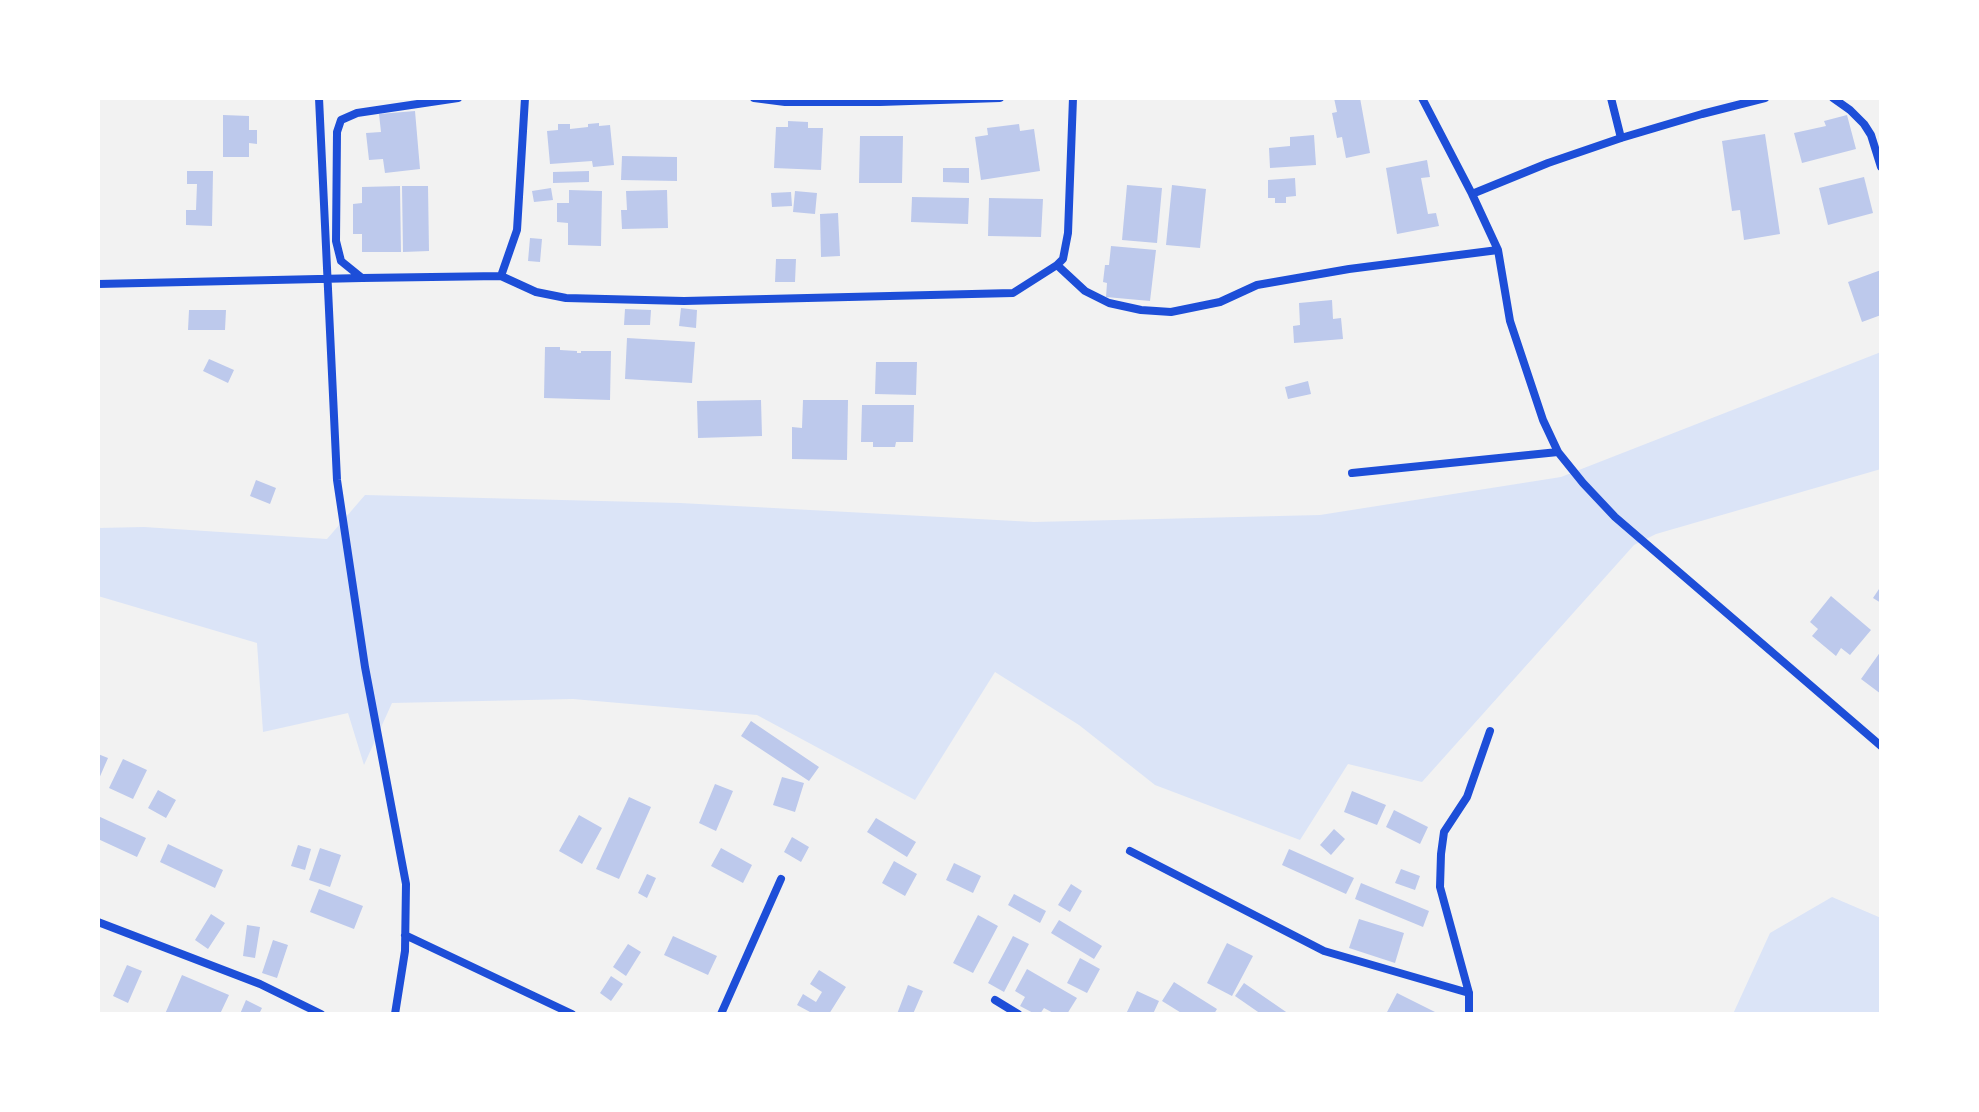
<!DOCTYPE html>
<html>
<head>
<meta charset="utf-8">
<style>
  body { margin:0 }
  #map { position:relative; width:1979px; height:1112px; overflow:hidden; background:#f2f2f2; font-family:Ubuntu,sans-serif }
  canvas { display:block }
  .frame { position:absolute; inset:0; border:100px solid #fff; pointer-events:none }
</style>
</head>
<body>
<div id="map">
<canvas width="1979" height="1112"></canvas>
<div class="frame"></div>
</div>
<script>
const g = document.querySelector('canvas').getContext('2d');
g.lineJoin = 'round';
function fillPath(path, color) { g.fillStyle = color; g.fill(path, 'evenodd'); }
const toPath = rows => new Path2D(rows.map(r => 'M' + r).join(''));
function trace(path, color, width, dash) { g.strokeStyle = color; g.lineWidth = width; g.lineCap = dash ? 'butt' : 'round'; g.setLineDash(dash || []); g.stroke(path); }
fillPath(toPath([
  [1881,352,1881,469,1656,534,1634,545,1422,782,1348,764,1300,840,1155,785,1079,725,995,672,915,800,757,715,573,699,392,703,364,765,348,713,263,732,257,643,98,596,98,528,144,527,327,539,365,495,680,503,1034,522,1320,515,1561,477],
  [1832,897,1881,918,1881,1014,1733,1014,1770,933]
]), '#dbe4f7');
fillPath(toPath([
  [1334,98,1360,98,1370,153,1346,158,1342,137,1337,138,1332,113,1337,112],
  [415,111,420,169,385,173,383,159,369,160,366,133,381,132,379,114],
  [223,115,249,116,249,130,257,130,257,144,249,143,249,157,223,157],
  [1847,115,1856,149,1802,163,1794,133,1826,126,1824,121],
  [788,121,808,122,808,128,823,128,821,170,774,168,776,127,788,127],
  [599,123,599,126,610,125,614,165,593,167,592,161,550,164,547,131,558,130,558,124,570,124,570,129,588,127,588,124],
  [1019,124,1020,131,1034,129,1040,171,981,180,975,137,988,135,987,128],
  [1765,134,1780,234,1744,240,1740,210,1732,211,1722,141],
  [1314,135,1316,165,1270,168,1269,148,1290,146,1290,137],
  [860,136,903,136,902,183,859,183],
  [622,156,677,157,677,181,621,180],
  [1427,160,1430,177,1421,178,1428,214,1436,213,1439,226,1397,234,1386,168],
  [943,168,969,168,969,183,943,182],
  [187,171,213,171,212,226,186,225,186,210,196,210,197,184,187,184],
  [589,171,589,182,553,183,553,172],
  [1864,177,1873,213,1828,225,1819,188],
  [1295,178,1296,196,1286,197,1286,203,1275,203,1275,198,1268,198,1268,180],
  [1127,185,1162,188,1157,243,1122,240],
  [1172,185,1206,189,1200,248,1166,245],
  [400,186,401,252,362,252,362,234,353,234,353,204,362,203,362,187],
  [402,186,428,186,429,251,403,252],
  [551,188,553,200,534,202,532,191],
  [569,190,602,191,601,246,568,245,568,223,557,222,557,203,569,203],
  [667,190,668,228,622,229,621,210,627,210,626,191],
  [795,191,817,193,815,214,793,212],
  [791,192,792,206,772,207,771,193],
  [912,197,969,198,968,224,911,222],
  [989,198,1043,199,1041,237,988,236],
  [838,213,840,256,821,257,820,214],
  [530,238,542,239,540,262,528,261],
  [1111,246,1156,250,1150,301,1106,297,1107,283,1103,282,1105,265,1109,265],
  [776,259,796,259,795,282,775,282],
  [1881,270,1881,315,1862,322,1848,282],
  [1332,300,1333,319,1341,318,1343,339,1294,343,1293,326,1300,325,1299,303],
  [681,308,697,310,696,328,679,326],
  [625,309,651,310,650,325,624,325],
  [189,310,226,310,225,330,188,330],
  [627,338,695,342,692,383,625,379],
  [545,347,560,347,560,350,577,351,577,353,581,353,581,351,611,351,610,400,544,398],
  [209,359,234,370,228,383,203,371],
  [876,362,917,362,916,395,875,394],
  [1308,381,1311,394,1288,399,1285,387],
  [761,400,762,436,698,438,697,401],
  [803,400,848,400,847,460,792,459,792,427,802,428],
  [862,405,914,405,913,442,896,442,895,447,873,447,873,442,861,442],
  [256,480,276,488,270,504,250,496],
  [1881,586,1881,603,1873,598],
  [1831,596,1871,630,1850,655,1841,648,1836,656,1812,636,1818,629,1810,622],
  [1881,651,1881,694,1861,679],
  [751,721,819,767,809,781,741,736],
  [98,754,108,758,98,781],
  [123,759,147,770,133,799,109,788],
  [782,777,804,783,795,812,773,805],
  [715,784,733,791,716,831,699,823],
  [158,790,176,800,166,818,148,808],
  [1352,791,1386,805,1377,825,1344,812],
  [629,797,651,807,619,879,596,869],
  [1394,810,1428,827,1420,844,1386,827],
  [579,815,602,828,582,864,559,851],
  [98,816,146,838,137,857,98,839],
  [876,818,916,842,907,857,867,832],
  [1334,829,1345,839,1331,855,1320,845],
  [792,837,809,847,801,862,784,852],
  [168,844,223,870,215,888,160,862],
  [298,845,311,849,305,870,291,866],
  [320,848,341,855,330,887,309,880],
  [721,848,752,865,743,883,711,866],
  [1289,849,1354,878,1346,894,1282,865],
  [894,861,917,874,905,896,882,883],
  [954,863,981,876,973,893,946,880],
  [1401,869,1420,876,1415,890,1395,883],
  [647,874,656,878,647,898,638,893],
  [1361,883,1429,911,1423,927,1355,899],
  [1071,884,1082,891,1070,912,1058,905],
  [319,889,363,906,354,929,310,912],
  [1014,894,1046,911,1040,923,1008,905],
  [211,914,225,923,208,949,195,940],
  [978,915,998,926,973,973,953,963],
  [1359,919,1404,933,1395,963,1349,948],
  [1059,920,1102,946,1094,959,1051,933],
  [247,925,260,927,255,958,243,956],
  [673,936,717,956,708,975,664,955],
  [1013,936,1029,944,1004,992,988,983],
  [273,940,288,945,277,978,262,973],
  [1227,943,1253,956,1232,996,1207,983],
  [628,944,641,952,626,976,613,967],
  [1080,958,1100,969,1087,993,1067,983],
  [127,965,142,971,128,1003,113,996],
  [1027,969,1077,998,1067,1014,1055,1014,1044,1008,1040,1014,1035,1014,1020,1006,1025,997,1015,991],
  [819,970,846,987,829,1014,808,1014,810,1012,797,1005,803,994,816,1002,822,992,810,984],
  [182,975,229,995,220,1014,165,1014],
  [611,976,623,984,611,1001,600,993],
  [1174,982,1217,1009,1214,1014,1183,1014,1162,1001],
  [1244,983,1289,1014,1261,1014,1235,996],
  [908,985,923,991,913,1014,897,1014],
  [1137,991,1159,1001,1153,1014,1126,1014],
  [1397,993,1439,1014,1386,1014],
  [246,1000,262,1008,259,1014,240,1014]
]), '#bdc9ec');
trace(toPath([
  [319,98,337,480,365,667,406,884,405,951,395,1014],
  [458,98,357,113,341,120,337,132,336,241,341,261,362,278,501,276,536,292,566,298,684,301,1013,293,1057,265,1063,259,1068,233,1073,98],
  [754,98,785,102,880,102,1000,98],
  [1422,98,1472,194,1498,250,1510,321,1543,420,1558,452,1583,483,1615,517,1881,746],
  [1611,98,1621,138],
  [1833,98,1850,110,1864,124,1871,135,1881,167],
  [1472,194,1548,163,1621,138,1702,114,1765,98],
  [1057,265,1085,291,1109,303,1141,310,1171,312,1220,302,1257,285,1349,269,1498,250],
  [501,276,517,230,525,98],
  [98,284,362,278],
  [1352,473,1558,452],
  [1130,851,1324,951,1469,993],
  [98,922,260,984,321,1014],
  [405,935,572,1014],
  [995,1000,1018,1014],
  [721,1014,781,879],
  [1469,1014,1469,993,1440,887,1441,854,1444,832,1467,797,1490,731]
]), '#1d4ed8', 8);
</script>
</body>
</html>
